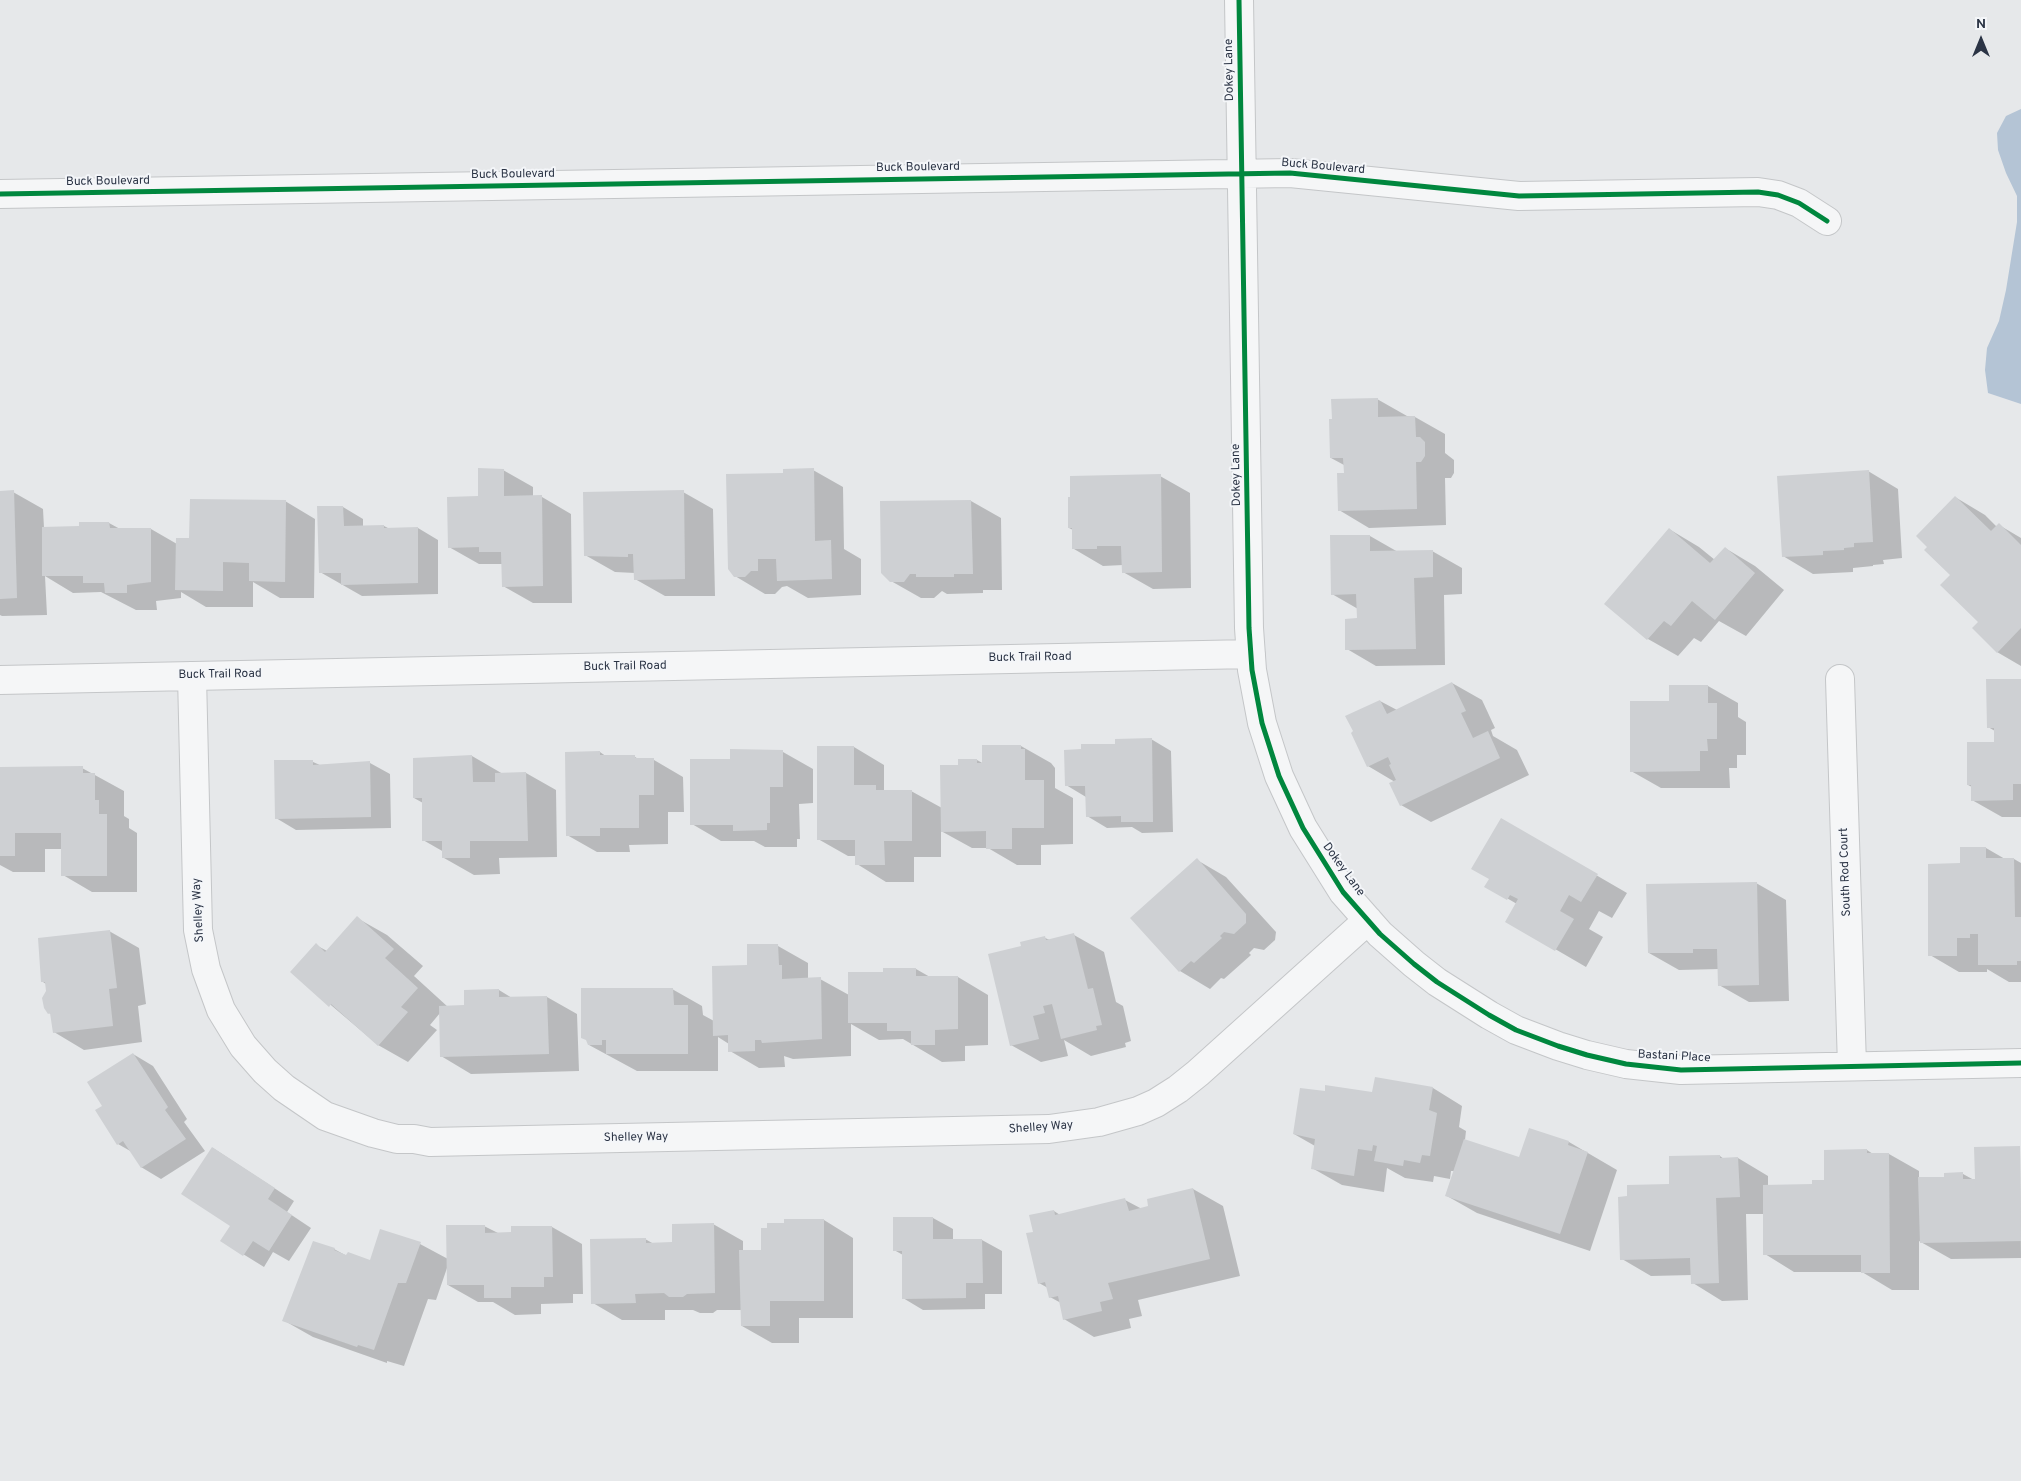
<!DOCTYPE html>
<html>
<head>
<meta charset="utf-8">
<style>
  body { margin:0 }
  #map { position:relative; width:2021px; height:1481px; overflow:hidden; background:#e6e8ea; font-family:Overpass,sans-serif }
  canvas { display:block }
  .north { position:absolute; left:1956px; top:15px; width:50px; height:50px; -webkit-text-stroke:4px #f4f6f9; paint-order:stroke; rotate:0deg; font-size:14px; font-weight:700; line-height:20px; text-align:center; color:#2b3445 }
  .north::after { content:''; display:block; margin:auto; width:18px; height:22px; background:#2b3445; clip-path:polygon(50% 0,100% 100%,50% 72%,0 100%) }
</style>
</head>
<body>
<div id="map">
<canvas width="2021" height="1481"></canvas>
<div class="north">N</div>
</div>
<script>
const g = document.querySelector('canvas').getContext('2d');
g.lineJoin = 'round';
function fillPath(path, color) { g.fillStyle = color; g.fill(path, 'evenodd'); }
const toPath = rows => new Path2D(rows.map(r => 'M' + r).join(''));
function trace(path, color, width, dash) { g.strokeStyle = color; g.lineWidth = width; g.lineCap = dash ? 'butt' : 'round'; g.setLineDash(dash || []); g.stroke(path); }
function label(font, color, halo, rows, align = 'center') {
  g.font = font + ' Overpass,sans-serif'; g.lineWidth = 4; g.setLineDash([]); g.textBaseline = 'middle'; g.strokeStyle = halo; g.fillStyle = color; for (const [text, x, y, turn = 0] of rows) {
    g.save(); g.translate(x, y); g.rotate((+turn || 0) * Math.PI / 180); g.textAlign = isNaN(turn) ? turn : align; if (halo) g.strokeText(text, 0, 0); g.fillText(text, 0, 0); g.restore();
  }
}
fillPath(toPath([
  [2021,109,2021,404,1988,393,1985,370,1987,348,1999,321,2006,290,2017,222,2017,196,2006,173,1998,150,1997,133,2006,116]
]), '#b4c4d5');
fillPath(toPath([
  [1377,399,1407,416,1415,417,1445,434,1445,453,1454,460,1454,473,1451,478,1445,478,1446,525,1369,528,1339,510,1345,474,1344,465,1331,458],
  [503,470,533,487,533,497,542,497,571,514,572,603,533,603,503,586,503,564,479,564,449,547,480,497],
  [813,470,843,487,844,549,861,559,861,595,808,598,787,586,782,587,775,594,765,594,735,576,784,474],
  [1868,471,1898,489,1902,558,1883,560,1884,564,1873,565,1873,566,1853,568,1853,572,1813,574,1783,556],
  [1160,476,1190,493,1191,588,1153,589,1123,572,1123,565,1103,566,1074,549,1073,530,1069,528],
  [0,492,13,492,43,509,44,528,81,527,109,523,120,529,151,529,177,544,285,501,315,519,314,598,280,598,253,582,253,607,206,607,181,592,181,598,156,601,157,610,136,610,101,592,73,593,45,576,47,615,2,616,0,615],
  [683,492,713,509,715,596,665,596,635,579,635,573,615,572,585,555],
  [1955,497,1985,515,1997,527,1999,525,2021,538,2021,666,1997,652,1979,622],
  [971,501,1001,518,1002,590,983,590,983,593,947,594,942,591,934,598,921,598,891,581,881,503],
  [343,507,363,519,363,527,384,526,390,529,418,528,438,540,438,594,362,596,320,572,318,508],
  [1669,529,1699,547,1715,560,1725,548,1755,566,1784,590,1746,636,1719,621,1701,642,1694,638,1678,656,1648,639,1606,604],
  [1331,536,1370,536,1398,552,1432,551,1462,568,1462,594,1444,595,1445,665,1376,666,1347,649,1358,619,1358,609,1332,594],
  [2021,681,2021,817,2002,817,1972,800,1972,787,1968,785,1995,743,1995,731,1988,727],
  [1452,683,1482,700,1495,728,1491,730,1493,736,1517,750,1529,775,1431,822,1401,805,1395,782,1368,766,1380,701,1397,710],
  [1670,686,1708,686,1738,703,1738,717,1746,722,1746,755,1737,755,1737,768,1729,768,1730,788,1661,788,1631,771,1670,703],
  [1151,739,1171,751,1173,832,1142,833,1132,827,1107,828,1087,816,1086,797,1066,785,1116,745],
  [1021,746,1051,763,1055,768,1055,788,1073,798,1073,844,1041,845,1041,865,1017,865,988,848,972,848,941,831,941,857,914,857,914,882,886,882,857,864,857,856,848,856,818,839,818,747,854,747,884,765,884,791,911,791,942,808,959,766,977,760,984,764],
  [600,752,607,757,635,757,640,760,654,760,683,777,684,812,668,812,668,844,629,845,630,852,597,852,567,835],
  [783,752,813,769,813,803,799,804,800,839,797,839,797,847,765,847,754,841,721,841,692,824,731,760],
  [472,756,503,774,526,773,556,790,557,857,499,858,500,874,474,875,444,858,444,852,423,840,423,803,414,798,414,760],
  [313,762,320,765,370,763,390,774,391,828,296,830,276,818],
  [0,768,82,768,124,791,124,816,129,819,129,828,137,833,137,892,92,892,63,875,63,849,45,849,45,872,13,872,0,865],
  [1501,820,1627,893,1612,918,1599,911,1589,929,1603,937,1586,967,1507,921,1517,904,1486,886,1490,879],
  [1986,848,2005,859,2014,859,2021,863,2021,982,2009,982,1987,969,1987,972,1959,972,1930,955,1961,865],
  [1197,860,1226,877,1276,932,1275,940,1264,950,1254,948,1249,953,1251,955,1224,979,1221,978,1210,989,1180,971,1132,919],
  [1756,883,1786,900,1789,1001,1749,1002,1719,985,1719,969,1679,970,1649,953],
  [357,918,387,935,423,966,414,976,448,1007,465,1006,465,991,499,990,512,998,547,997,577,1014,579,1071,471,1074,441,1056,440,1013,430,1025,437,1030,408,1062,378,1045,292,972,316,945,327,951],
  [109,931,139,948,146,1004,138,1006,142,1042,84,1050,54,1032,52,1015,49,1013,46,984,43,982],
  [1074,935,1104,952,1116,1002,1123,1006,1131,1041,1125,1043,1126,1047,1091,1056,1064,1040,1068,1056,1041,1062,1011,1045,1023,947,1045,938,1050,940],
  [778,946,808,963,808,979,820,979,849,995,885,973,916,969,930,977,958,977,988,995,988,1045,965,1046,965,1061,942,1062,903,1039,879,1040,851,1024,851,1056,793,1059,784,1056,785,1067,759,1068,730,1051,729,1044,718,1037,718,1071,637,1071,589,1045,672,989,702,1006,703,1015,714,1021,748,966],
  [133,1054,153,1066,187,1119,184,1122,205,1151,161,1179,141,1167,132,1152,118,1144],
  [1433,1088,1462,1106,1459,1127,1466,1131,1465,1140,1520,1159,1569,1142,1617,1170,1590,1251,1477,1213,1447,1196,1455,1171,1451,1171,1450,1179,1434,1176,1433,1182,1405,1178,1387,1168,1384,1192,1342,1185,1312,1168,1315,1146,1294,1134,1326,1093,1373,1094],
  [2020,1147,2021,1258,1951,1259,1919,1241,1919,1290,1892,1290,1862,1272,1794,1272,1765,1254,1765,1214,1746,1214,1748,1300,1722,1301,1693,1283,1692,1275,1651,1276,1622,1259,1670,1185,1720,1156,1724,1159,1738,1158,1768,1176,1768,1186,1813,1185,1825,1181,1867,1150,1873,1154,1889,1154,1919,1171,1919,1179,1945,1178,1945,1174,1963,1174,1974,1180],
  [213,1148,294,1201,287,1212,311,1228,289,1261,273,1252,264,1267,222,1241,232,1225],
  [1193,1189,1223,1206,1240,1276,1138,1300,1142,1316,1129,1319,1131,1328,1094,1337,1064,1319,1061,1303,1050,1297,1048,1288,1039,1283,1035,1233,1054,1211,1060,1215,1125,1200,1142,1209],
  [933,1218,953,1229,953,1240,982,1240,1002,1251,1002,1294,985,1294,985,1309,923,1310,903,1298,903,1255,894,1250],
  [824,1220,853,1238,853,1318,799,1318,799,1343,772,1343,742,1326,742,1310,717,1310,713,1313,700,1313,693,1310,665,1310,665,1320,622,1320,593,1303,645,1239,654,1244,674,1244,713,1224,743,1241,743,1251,763,1251],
  [484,1226,498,1233,512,1233,512,1228,552,1227,582,1244,583,1294,573,1294,573,1303,541,1304,541,1314,515,1315,493,1302,478,1302,448,1285,447,1268,436,1300,428,1299,404,1366,387,1361,387,1363,313,1337,283,1320,334,1249,347,1256,371,1261,420,1244,448,1259]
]), '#0003');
fillPath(toPath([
  [1378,398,1378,417,1415,416,1416,437,1420,437,1425,442,1425,456,1421,462,1416,462,1417,509,1338,511,1337,473,1344,473,1343,458,1330,458,1329,419,1332,419,1331,399],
  [478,468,504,469,504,496,542,495,543,586,502,587,501,552,479,552,479,547,448,548,447,497,478,496],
  [814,468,815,541,831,540,832,579,777,581,776,559,758,559,758,571,751,571,745,577,734,577,728,569,726,474,783,473,783,469],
  [1869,470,1873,542,1854,543,1854,547,1844,548,1844,550,1823,551,1823,555,1782,557,1777,476],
  [1161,474,1162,572,1122,573,1121,546,1097,546,1097,549,1072,549,1072,528,1068,528,1068,497,1070,497,1070,476],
  [14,490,17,598,0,599,0,491],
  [684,490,685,579,634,580,633,554,628,554,628,557,584,556,583,492],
  [1955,496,1991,531,1999,523,2021,545,2021,628,1997,653,1972,628,1978,622,1940,585,1950,575,1924,550,1927,547,1916,536],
  [190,499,286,500,285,582,249,581,249,563,223,562,223,591,175,590,176,538,189,538],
  [971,500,973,574,954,574,954,577,916,577,916,574,910,574,904,582,890,582,881,573,880,501],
  [317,506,343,506,344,526,384,525,384,528,418,527,418,583,341,585,341,573,319,573],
  [79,522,109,522,110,528,151,528,151,582,127,585,127,593,105,593,104,583,83,583,83,576,42,576,42,527,79,526],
  [1669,528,1710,563,1725,547,1755,573,1715,620,1692,601,1671,626,1664,621,1647,640,1604,604],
  [1330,535,1370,535,1370,551,1433,550,1433,577,1414,578,1416,649,1345,650,1345,619,1357,618,1356,594,1331,595],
  [1986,679,2021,679,2021,784,2013,784,2013,800,1971,801,1971,785,1967,785,1967,742,1994,742,1994,728,1987,728],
  [1452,682,1466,711,1461,713,1473,738,1488,731,1500,758,1400,806,1389,783,1396,780,1389,765,1391,764,1388,757,1367,767,1351,733,1353,731,1345,716,1380,700,1387,714],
  [1669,685,1708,685,1708,703,1717,703,1717,739,1707,739,1708,751,1700,751,1700,771,1630,772,1630,701,1669,701],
  [1152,738,1153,822,1121,822,1121,816,1086,817,1085,786,1065,786,1064,750,1081,749,1081,744,1115,744,1115,739],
  [982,745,1021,745,1021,749,1025,749,1025,780,1044,780,1044,828,1012,828,1012,849,986,849,986,831,941,832,940,765,958,765,958,759,977,759,977,763,982,763],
  [817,746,854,746,854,785,876,785,876,790,912,790,912,841,884,841,885,865,855,865,855,840,817,840],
  [730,749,783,750,783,787,770,787,770,823,767,823,767,830,733,831,733,825,690,825,690,759,730,759],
  [600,751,600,755,635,755,635,758,654,758,654,795,639,795,639,828,600,828,600,836,566,836,565,752],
  [472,755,473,782,495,782,495,773,526,772,528,841,470,841,470,858,442,858,442,841,422,841,422,798,413,798,413,758],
  [274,760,313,760,313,765,370,761,371,817,275,819],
  [83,766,83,773,95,773,95,800,99,800,99,814,107,814,107,876,61,876,61,833,15,833,15,856,0,856,0,767],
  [1501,818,1598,874,1581,902,1569,895,1560,911,1574,919,1555,951,1505,922,1518,899,1510,895,1507,900,1484,887,1489,879,1471,869],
  [1960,847,1986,847,1986,858,2014,858,2015,917,2021,917,2021,961,2017,961,2017,965,1978,965,1978,934,1970,934,1970,938,1957,938,1957,956,1928,956,1928,864,1960,863],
  [1197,858,1246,914,1246,923,1234,934,1224,932,1220,936,1222,938,1194,963,1191,961,1179,972,1130,918],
  [1757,882,1759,985,1718,986,1717,949,1693,949,1693,953,1648,953,1646,884],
  [357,916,394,949,385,958,418,988,401,1007,408,1012,378,1046,331,1004,329,1007,290,972,316,943,325,952],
  [110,930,117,988,109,989,113,1026,53,1033,50,1013,48,1014,44,1008,42,998,46,991,45,982,41,982,38,938],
  [1074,933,1088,989,1093,988,1102,1025,1096,1026,1097,1030,1061,1039,1052,1004,1043,1006,1045,1013,1033,1016,1039,1039,1010,1046,988,954,1021,946,1020,942,1045,936,1046,940],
  [747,944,778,944,779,965,782,965,782,979,821,977,822,1039,762,1043,761,1040,755,1040,755,1051,728,1052,728,1035,713,1036,712,966,747,965],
  [883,968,916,968,916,976,958,976,958,1029,935,1030,935,1045,911,1045,911,1031,887,1031,887,1023,848,1023,848,972,883,972],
  [581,988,673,988,674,1005,688,1005,688,1054,606,1054,606,1040,602,1040,602,1045,588,1045,586,1040,581,1038],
  [499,989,499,997,547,996,549,1054,440,1057,439,1006,464,1005,464,990],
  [133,1053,168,1107,165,1110,186,1139,141,1168,123,1141,117,1145,95,1110,102,1106,87,1082],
  [1375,1077,1433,1087,1429,1110,1437,1113,1430,1156,1422,1155,1420,1163,1404,1160,1403,1166,1374,1161,1377,1146,1373,1145,1372,1151,1358,1149,1354,1176,1311,1169,1315,1139,1293,1134,1300,1088,1325,1091,1325,1085,1372,1092],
  [1529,1128,1569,1141,1568,1145,1588,1152,1560,1234,1445,1196,1464,1139,1519,1157],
  [2020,1146,2021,1241,1920,1243,1918,1177,1944,1177,1944,1173,1963,1172,1963,1179,1975,1179,1974,1147],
  [212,1147,275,1188,268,1199,292,1215,269,1251,253,1241,243,1256,220,1241,230,1226,181,1194],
  [1867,1149,1867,1153,1889,1153,1890,1273,1861,1273,1861,1255,1763,1255,1763,1185,1812,1184,1812,1180,1824,1180,1824,1150],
  [1720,1155,1720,1158,1738,1157,1740,1197,1716,1198,1719,1283,1691,1284,1690,1258,1620,1260,1618,1197,1627,1196,1627,1185,1669,1184,1669,1156],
  [1193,1188,1210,1259,1108,1283,1113,1299,1100,1302,1102,1311,1063,1320,1058,1296,1049,1298,1045,1282,1038,1284,1026,1233,1033,1232,1029,1215,1054,1210,1055,1215,1125,1198,1129,1211,1148,1206,1147,1199],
  [893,1217,933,1217,933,1239,982,1239,983,1283,966,1283,966,1298,902,1299,902,1251,893,1251],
  [784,1219,824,1219,824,1301,770,1301,770,1326,741,1326,739,1250,761,1250,761,1228,767,1228,767,1223,784,1223],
  [714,1223,715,1293,687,1294,683,1297,669,1297,664,1293,635,1294,636,1303,591,1304,590,1239,646,1238,646,1243,672,1242,672,1224],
  [446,1225,485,1225,485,1233,511,1232,511,1226,552,1226,553,1277,544,1277,544,1287,511,1287,511,1298,484,1298,484,1285,447,1285],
  [380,1229,421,1242,406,1283,398,1283,374,1350,358,1345,357,1347,282,1321,313,1241,335,1248,334,1250,346,1255,348,1252,370,1260]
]), '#ced0d3');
const minor = toPath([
  [1239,0,1249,628,1252,670,1262,723,1279,776,1303,828,1343,892,1380,934,1414,964,1437,982,1489,1015,1516,1030,1558,1046,1587,1055,1626,1064,1681,1070,2021,1063],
  [0,194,1290,173,1519,196,1758,192,1778,195,1799,203,1827,221],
  [192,676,198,930,206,969,221,1010,243,1046,265,1071,284,1088,325,1116,373,1133,397,1139,414,1139,430,1142,1049,1129,1099,1122,1138,1111,1156,1103,1178,1089,1198,1073,1368,920],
  [1840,679,1852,1066],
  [0,680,1251,654]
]);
trace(minor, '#c4c6c8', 30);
trace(minor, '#f5f6f7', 28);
trace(toPath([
  [1239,0,1249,628,1252,670,1262,723,1279,776,1303,828,1343,892,1380,934,1414,964,1437,982,1489,1015,1516,1030,1558,1046,1587,1055,1626,1064,1681,1070,2021,1063],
  [0,194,1290,173,1519,196,1758,192,1778,195,1799,203,1827,221]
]), '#00873e', 5);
label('12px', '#2b3445', '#f4f6f9', [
  ["Dokey Lane",1230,70,-91],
  ["Buck Boulevard",1323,167,5],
  ["Buck Boulevard",918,168,-1],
  ["Buck Boulevard",513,175,-1],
  ["Buck Boulevard",108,182,-1],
  ["Dokey Lane",1237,475,-91],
  ["Buck Trail Road",1030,658,-1],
  ["Buck Trail Road",625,667,-1],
  ["Buck Trail Road",220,675,-1],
  ["Dokey Lane",1343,870,54],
  ["South Rod Court",1846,872,-92],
  ["Shelley Way",199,910,-93],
  ["Bastani Place",1674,1057,3],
  ["Shelley Way",1041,1128,-4],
  ["Shelley Way",636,1138,-1]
]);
</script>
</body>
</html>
